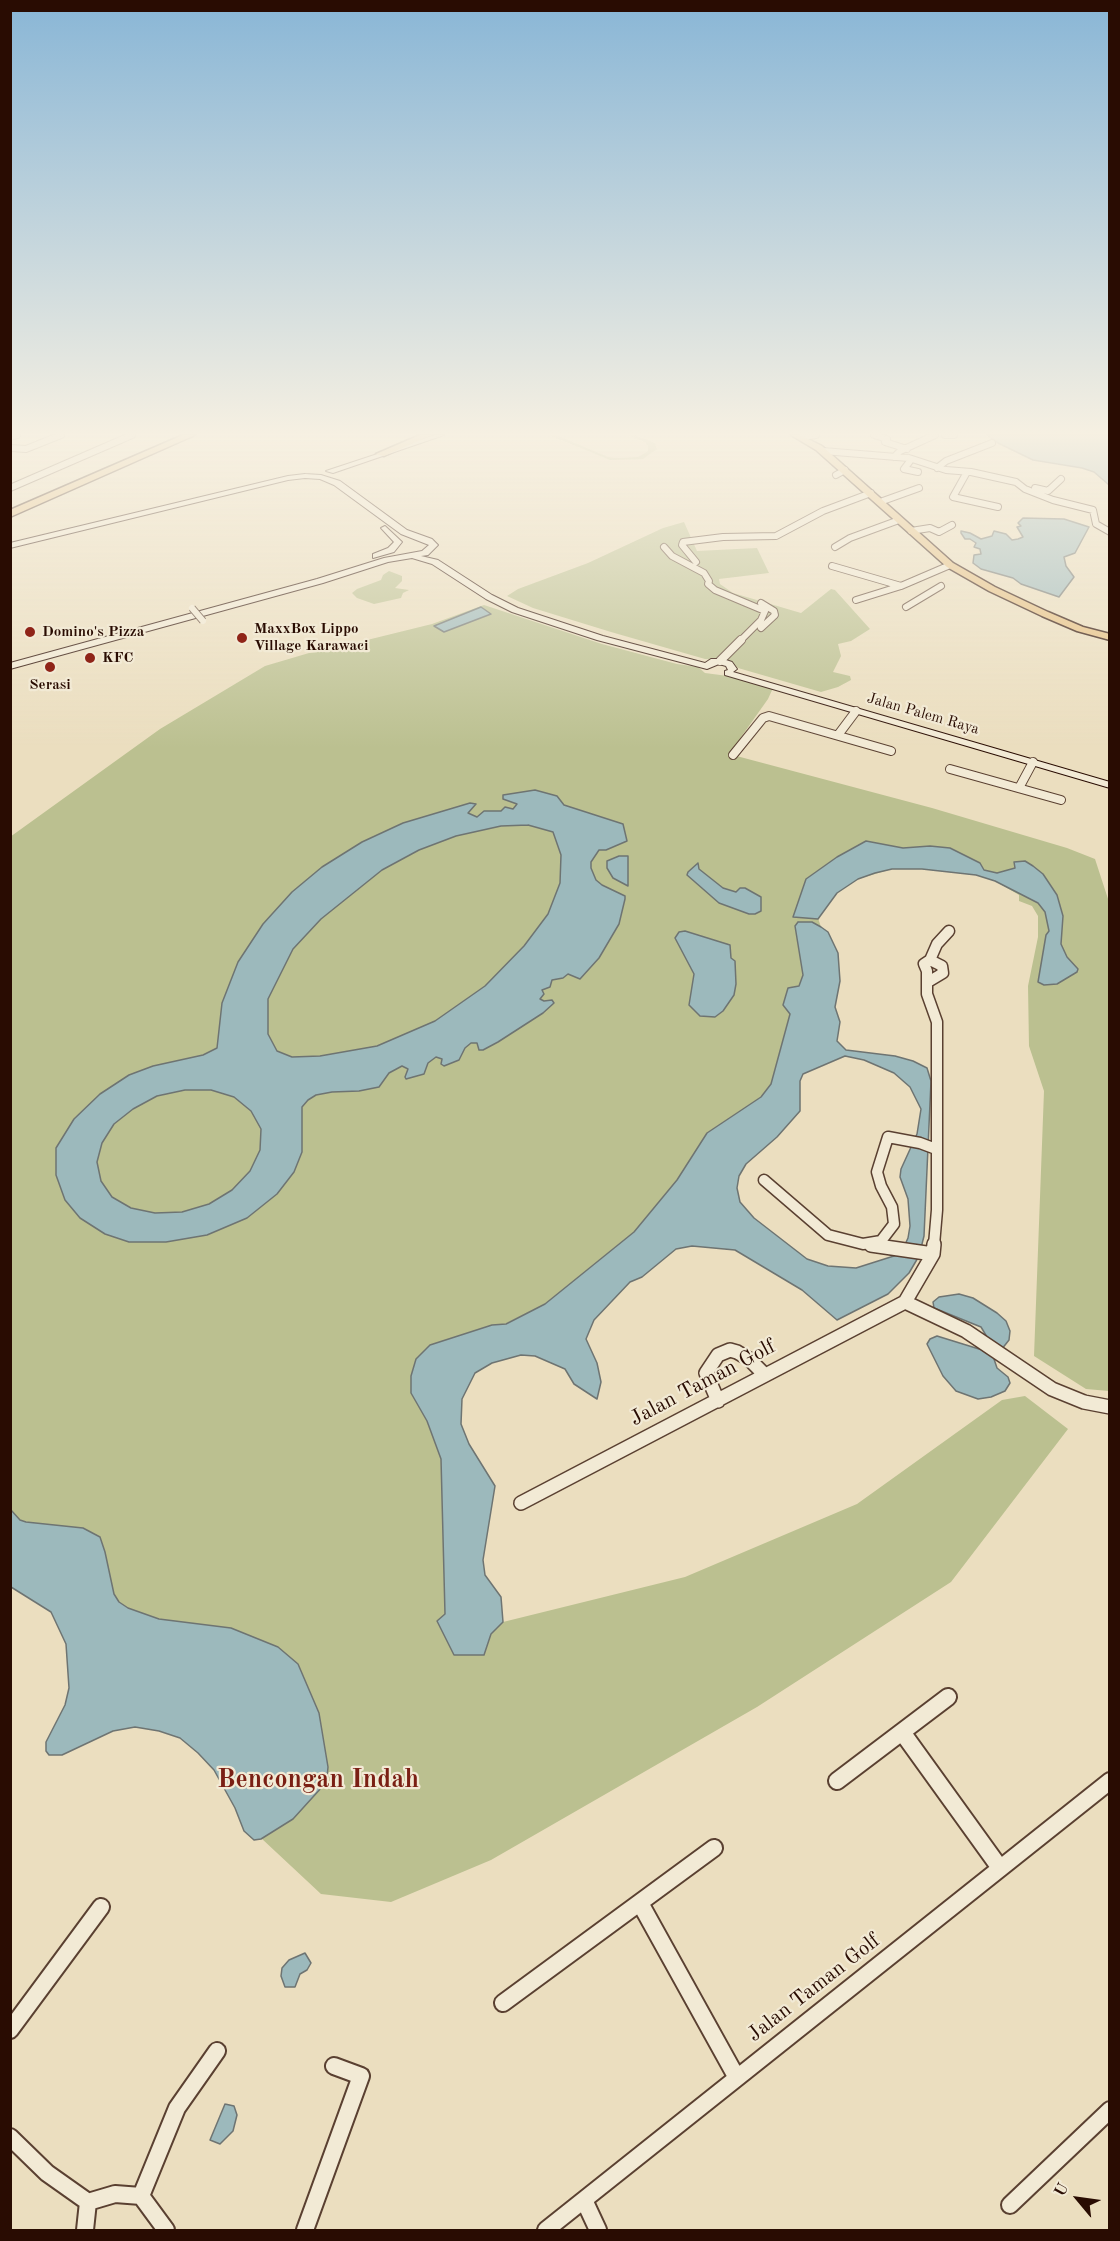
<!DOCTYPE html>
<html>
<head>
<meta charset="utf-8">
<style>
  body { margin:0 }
  #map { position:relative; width:1120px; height:2241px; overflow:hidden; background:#ebdebf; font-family:"Old Standard TT",serif }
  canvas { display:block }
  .frame { position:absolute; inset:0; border:12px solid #290c02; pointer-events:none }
  .north { position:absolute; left:1048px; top:2169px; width:60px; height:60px; -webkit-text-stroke:4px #f2ead5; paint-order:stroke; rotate:299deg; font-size:16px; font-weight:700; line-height:24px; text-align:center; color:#290c02 }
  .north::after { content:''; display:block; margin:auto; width:21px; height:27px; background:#290c02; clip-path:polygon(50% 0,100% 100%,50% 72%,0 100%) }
</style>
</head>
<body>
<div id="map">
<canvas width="1120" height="2241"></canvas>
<div class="frame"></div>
<div class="north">U</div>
</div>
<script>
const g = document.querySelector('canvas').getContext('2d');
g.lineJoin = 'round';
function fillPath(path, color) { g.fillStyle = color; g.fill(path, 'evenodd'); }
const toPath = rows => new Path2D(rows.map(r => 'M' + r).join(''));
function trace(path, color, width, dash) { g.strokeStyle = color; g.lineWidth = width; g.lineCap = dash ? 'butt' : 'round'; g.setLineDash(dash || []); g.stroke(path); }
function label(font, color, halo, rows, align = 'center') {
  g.font = font + ' "Old Standard TT",serif'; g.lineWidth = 4.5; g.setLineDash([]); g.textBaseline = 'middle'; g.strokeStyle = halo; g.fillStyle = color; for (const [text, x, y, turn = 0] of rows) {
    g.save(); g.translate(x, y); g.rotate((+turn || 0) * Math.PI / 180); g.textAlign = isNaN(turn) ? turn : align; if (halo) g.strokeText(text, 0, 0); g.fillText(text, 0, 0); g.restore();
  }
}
fillPath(toPath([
  [549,435,556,435,608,457,618,458,638,457,648,451,648,446,645,442,626,435,635,435,655,443,657,449,643,459,610,460],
  [684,522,697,551,757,548,769,573,719,579,720,584,733,593,801,613,831,589,835,590,870,629,851,641,838,644,841,656,833,672,850,676,851,680,838,687,821,692,738,668,730,661,705,659,611,632,533,608,507,596,518,589,588,563,663,528],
  [389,571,402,576,402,581,395,588,409,590,403,593,401,598,374,604,357,598,352,593,357,589,381,580,383,575],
  [484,605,602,644,677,664,698,667,705,673,728,676,773,688,768,699,729,754,932,808,1067,848,1095,859,1110,905,1109,1391,1086,1389,1034,1356,1044,1091,1029,1046,1028,986,1038,937,1038,916,1032,906,1019,901,1019,895,995,881,976,875,922,869,892,869,858,879,837,893,830,902,818,918,821,927,812,922,795,926,803,975,799,986,788,988,783,1005,790,1014,771,1084,761,1097,707,1133,677,1180,634,1232,545,1304,505,1324,492,1325,411,1393,427,1421,441,1459,445,1614,491,1634,503,1622,685,1577,857,1504,1002,1400,1025,1396,1068,1429,951,1582,757,1707,491,1860,391,1902,321,1894,246,1824,212,1756,163,1723,79,1693,64,1614,11,1580,10,837,160,729,265,666,309,653,349,648,363,641,432,624]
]), '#bbc090');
const water = toPath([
  [987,435,1109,435,1109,485,1094,472,1082,468,1033,460,998,443,987,435],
  [1023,518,1064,519,1089,527,1075,553,1064,557,1066,566,1074,577,1059,597,1021,584,1013,578,981,569,973,563,974,555,981,554,980,549,974,547,976,543,970,539,965,539,961,533,961,531,970,533,981,539,992,536,994,531,1006,534,1012,540,1018,539,1023,537,1017,527,1021,526,1018,523,1023,518],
  [481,607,491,614,444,632,434,626,481,607],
  [535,790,557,796,564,805,623,824,627,841,606,850,599,850,591,862,591,868,596,880,602,885,625,896,625,899,619,924,599,958,580,979,568,974,563,978,552,980,550,987,542,990,544,994,540,999,544,1001,552,1000,554,1003,543,1013,498,1042,483,1050,479,1050,477,1043,471,1043,465,1048,459,1060,444,1066,441,1064,442,1059,436,1057,428,1063,424,1074,406,1079,405,1077,408,1069,402,1066,389,1073,379,1087,359,1091,332,1092,316,1095,308,1100,302,1107,302,1152,294,1172,277,1194,247,1218,207,1235,166,1242,129,1242,105,1234,80,1218,65,1200,56,1175,56,1148,74,1119,100,1094,129,1075,153,1066,203,1055,217,1048,222,1003,238,962,263,924,292,892,322,867,362,842,403,823,470,803,476,804,468,813,477,817,484,811,501,811,505,807,513,809,517,804,503,799,503,795,535,790],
  [528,825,553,832,561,855,560,883,548,914,524,946,485,986,435,1021,377,1046,320,1056,292,1057,277,1051,268,1034,268,999,293,949,321,919,382,870,419,850,456,836,501,826,528,825],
  [185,1090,211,1090,234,1097,251,1111,261,1129,260,1150,250,1171,232,1190,209,1204,182,1212,155,1213,131,1208,112,1197,101,1181,97,1162,102,1143,114,1124,133,1109,157,1096,185,1090],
  [866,841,903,848,930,846,950,848,980,863,984,870,997,873,1015,868,1014,862,1025,861,1033,866,1043,874,1057,895,1063,916,1061,944,1067,957,1078,969,1077,972,1057,984,1044,985,1038,982,1046,935,1049,931,1045,912,1038,903,995,881,976,875,922,869,892,869,875,873,858,879,837,893,818,919,793,917,806,879,837,857,866,841],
  [619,856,628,856,628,886,613,878,607,868,607,861,619,856],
  [698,863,699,869,723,888,736,892,740,888,745,888,761,897,761,911,755,914,749,914,719,903,687,875,688,872,698,863],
  [798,922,812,922,821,927,828,932,838,953,840,981,835,1007,840,1022,837,1041,846,1050,895,1056,913,1061,927,1068,931,1081,924,1236,919,1256,909,1273,888,1294,837,1320,802,1290,735,1250,692,1246,676,1249,642,1277,630,1282,594,1320,586,1339,597,1363,601,1382,597,1399,574,1384,565,1369,535,1356,521,1355,492,1363,475,1373,462,1399,461,1424,469,1444,495,1486,483,1560,485,1575,501,1597,503,1622,491,1634,484,1655,454,1655,437,1621,445,1614,441,1459,427,1421,411,1393,411,1376,416,1359,430,1345,492,1325,506,1324,545,1304,634,1232,677,1180,707,1133,761,1097,771,1084,790,1014,783,1005,788,988,799,986,803,975,795,926,798,922],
  [845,1056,864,1060,894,1073,910,1087,921,1109,917,1134,901,1169,900,1177,908,1199,910,1226,908,1238,902,1251,897,1255,856,1268,828,1266,807,1259,754,1218,740,1202,737,1188,739,1176,746,1164,777,1137,800,1111,800,1081,803,1074,845,1056],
  [685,931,730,945,731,958,735,961,736,984,734,995,723,1011,715,1017,700,1016,689,1005,694,974,675,938,679,932,685,931],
  [959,1294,973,1298,997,1313,1006,1321,1010,1331,1009,1340,994,1359,997,1368,1008,1377,1010,1383,1005,1391,991,1397,978,1399,956,1391,943,1376,927,1344,930,1339,937,1336,979,1349,985,1344,987,1337,981,1327,934,1308,933,1302,939,1297,959,1294],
  [11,1510,20,1520,26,1522,83,1528,100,1537,105,1552,114,1594,119,1602,128,1608,159,1619,231,1628,278,1647,298,1664,319,1713,328,1767,327,1778,322,1787,293,1819,261,1839,254,1840,244,1831,235,1808,214,1770,198,1753,180,1738,159,1731,135,1727,113,1731,62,1755,49,1755,46,1751,46,1742,65,1705,69,1688,66,1644,51,1612,11,1587,11,1510],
  [305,1953,311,1963,307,1970,300,1974,295,1987,285,1987,281,1976,282,1968,289,1960,305,1953],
  [225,2104,234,2106,237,2115,233,2131,220,2144,210,2140,225,2104]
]);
fillPath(water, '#9cb9bc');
trace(water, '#6e7472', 1.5);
const streetFar4 = toPath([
  [874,435,887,439,885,442,907,449],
  [945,435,954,435],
  [10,437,17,435],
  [802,437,816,435],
  [10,448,26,449,61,435],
  [823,451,909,458,946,470,971,472,1016,482,1025,489,1053,500,1093,510,1096,524,1110,532],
  [894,457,900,451,935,435],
  [908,458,910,461,904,469,918,472],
  [937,468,946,461,992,443],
  [967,472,953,497,998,507],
  [836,475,845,470],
  [10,488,132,435],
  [1035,488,1048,491,1061,479],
  [880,502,919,488],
  [911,531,930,528,939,532,952,525],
  [664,547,672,556,704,573,709,581,708,584,715,590,765,611,761,620,740,641],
  [835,547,850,538,899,520],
  [696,562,682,545,683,542,723,537,776,536,823,511,871,493],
  [832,566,901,586,950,565],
  [856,600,901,586],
  [761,603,774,611,775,615,761,628],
  [906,607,941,586]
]);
const streetFar3 = toPath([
  [720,661,741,640],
  [838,735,856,711],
  [733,755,763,718,769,716,891,751],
  [950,769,1061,800],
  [1019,788,1033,762]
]);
const streetFar2 = toPath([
  [930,960,937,944,949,931],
  [928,982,943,973,942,966,930,960,924,964,927,971,927,994,937,1022,937,1210,934,1245],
  [764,1180,828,1235,863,1244,881,1241,894,1224,892,1207,881,1186,877,1172,888,1137,920,1143,936,1149],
  [871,1245,873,1245]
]);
const streetFar1 = toPath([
  [871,1245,933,1254],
  [905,1302,966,1331,1052,1389,1084,1402,1110,1407],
  [718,1401,706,1373,718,1355,730,1350,737,1352,749,1359,765,1375],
  [521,1503,905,1302,933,1254,934,1244]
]);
const street = toPath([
  [902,1732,1000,1868],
  [837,1781,948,1697],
  [640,1903,737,2078],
  [503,2003,714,1848],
  [10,2030,101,1907],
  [10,2137,47,2173,88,2202],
  [141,2196,177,2108,217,2051],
  [584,2200,598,2230],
  [88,2202,115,2194,141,2196,166,2230],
  [1010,2205,1110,2110],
  [85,2230,88,2202],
  [305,2230,361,2076,334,2066],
  [546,2230,1110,1781]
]);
const secondary = toPath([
  [435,435,444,435,333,473,326,471,435,435],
  [305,474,321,475,340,481,407,530,432,539,438,545,428,555,421,556,438,560,492,595,518,608,603,636,705,663,711,659,723,659,732,662,737,669,733,672,1110,782,1110,788,725,675,725,671,728,670,726,666,719,664,707,669,597,640,512,612,486,599,432,564,412,558,388,562,323,583,10,669,10,663,317,579,384,558,422,551,429,545,401,534,334,485,320,479,305,478,288,480,10,548,10,543,288,476,305,474],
  [385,526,402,542,394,552,373,558,373,554,388,548,394,542,381,528,385,526]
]);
const primary = toPath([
  [791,435,800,435,822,446,953,563,995,587,1048,612,1083,627,1110,634,1110,640,1077,631,1042,616,989,591,947,567,816,450,791,435]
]);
const highway = toPath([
  [183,435,195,435,10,517,10,510,183,435],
  [420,435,432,435,384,456,376,454,420,435]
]);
trace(streetFar4, '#5a4031', 8);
trace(streetFar3, '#5a4031', 10);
trace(streetFar2, '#5a4031', 13);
trace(streetFar1, '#5a4031', 16);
trace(street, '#5a4031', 20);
trace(secondary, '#290c02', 2);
trace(primary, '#290c02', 3);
trace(highway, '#290c02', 3);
trace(streetFar4, '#f2ead5', 6);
trace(streetFar3, '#f2ead5', 8);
trace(streetFar2, '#f2ead5', 10);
trace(streetFar1, '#f2ead5', 13);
trace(street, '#f2ead5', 16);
fillPath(secondary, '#f2ead5');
fillPath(primary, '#e6bf80');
fillPath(highway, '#e6bf80');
const streetBridge = toPath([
  [192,608,203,621]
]);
trace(streetBridge, '#5a4031', 8, []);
trace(streetBridge, '#f2ead5', 6);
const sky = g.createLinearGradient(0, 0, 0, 748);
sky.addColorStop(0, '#89b6d6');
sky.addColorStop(0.58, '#f6f0e2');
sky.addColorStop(1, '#f6f0e200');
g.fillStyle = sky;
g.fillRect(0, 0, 1120, 748);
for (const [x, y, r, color] of [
  [30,632,6,"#8f2418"],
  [242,638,6,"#8f2418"],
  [90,658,6,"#8f2418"],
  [50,667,6,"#8f2418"]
]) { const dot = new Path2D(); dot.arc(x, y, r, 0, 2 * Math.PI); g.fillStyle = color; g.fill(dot); trace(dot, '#f2ead5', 2); }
label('bold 15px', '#290c02', '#f2ead5', [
  ["MaxxBox Lippo",254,629],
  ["Village Karawaci",254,646],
  ["Domino's Pizza",42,632],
  ["KFC",102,658],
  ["Serasi",50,685,"center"]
], 'left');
label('15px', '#290c02', '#f2ead5', [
  ["Jalan Palem Raya",923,714,16]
]);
label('21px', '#290c02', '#f2ead5', [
  ["Jalan Taman Golf",703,1383,-28],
  ["Jalan Taman Golf",814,1988,-38]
]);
label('bold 26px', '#7a1f14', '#f2ead5', [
  ["Bencongan Indah",318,1780]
]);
</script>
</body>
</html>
